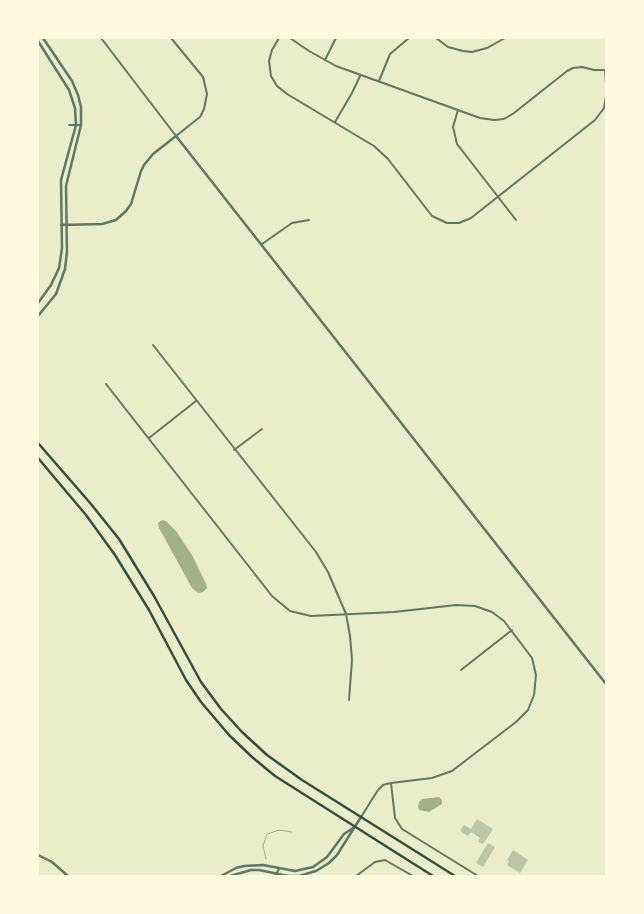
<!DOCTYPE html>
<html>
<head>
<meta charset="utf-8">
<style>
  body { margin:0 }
  #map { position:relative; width:644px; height:914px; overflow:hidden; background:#e9edc9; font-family:Lato,sans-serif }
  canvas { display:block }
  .frame { position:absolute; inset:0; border:39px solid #fefae0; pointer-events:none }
</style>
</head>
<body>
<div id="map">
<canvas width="644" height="914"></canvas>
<div class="frame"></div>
</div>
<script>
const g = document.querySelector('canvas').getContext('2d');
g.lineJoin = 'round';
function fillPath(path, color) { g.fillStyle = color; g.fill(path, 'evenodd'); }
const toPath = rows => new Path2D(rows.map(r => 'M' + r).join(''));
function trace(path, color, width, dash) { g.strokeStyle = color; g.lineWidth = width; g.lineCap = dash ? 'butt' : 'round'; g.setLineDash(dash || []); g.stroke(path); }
fillPath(toPath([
  [162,520,166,521,176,531,192,555,206,584,207,588,203,592,198,593,192,588,159,528,158,523],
  [439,797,442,800,442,804,429,812,419,810,418,807,419,802,422,799]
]), '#a3b18a');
trace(toPath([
  [266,859,263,846,267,834,279,830,292,832]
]), '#a3b18a', 1);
fillPath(toPath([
  [477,819,493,829,483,844,478,842,480,838,471,832,468,836,460,831,464,825,471,829],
  [488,843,495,847,483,867,476,863],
  [513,850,528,860,520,873,507,865,509,862,507,860]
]), '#bcc5a7');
trace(toPath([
  [101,38,176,136,200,117,204,109,207,94,203,77,171,38],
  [279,38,272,50,269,61,271,76,277,86,287,94,374,146,388,159,432,216,447,223,459,223,471,218,595,120,604,108,606,96],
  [290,38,309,51,336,66,480,118,494,120,504,119,514,113,567,71,573,68,582,67,594,70,606,70],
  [436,38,448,47,463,51,472,52,487,48,505,38],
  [325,60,336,38],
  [605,70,606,84],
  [379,81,390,54,409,38],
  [458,110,453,127,457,144,516,220],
  [335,122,352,93,360,76],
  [69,125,81,125],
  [262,244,292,223,309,220],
  [153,345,316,552,328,572,346,614,350,636,352,660,349,700],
  [106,384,272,596,290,611,311,616,394,612,456,605,475,606,492,612,504,621,532,658,536,675,534,695,528,710,516,722,452,771,432,778,391,783,383,785,378,790,361,817],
  [149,438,196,401],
  [234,450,262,429],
  [461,670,512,630],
  [391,783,395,818,402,829,478,876],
  [275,876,279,869],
  [356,876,375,862,385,860,413,876]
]), '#617663', 2);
trace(toPath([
  [38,41,69,90,75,108,76,125,61,180,62,248,59,268,51,285,38,303],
  [61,225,102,224,116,220,126,211,131,204,141,171,144,165,153,154,176,136,606,684],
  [38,316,56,294,65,269,67,252,66,186,81,125,81,107,78,95,72,81,43,38],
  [38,855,52,862,68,876],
  [221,876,236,868,244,866,263,865,295,871,313,867,327,857,344,834,353,828],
  [230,876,251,870,259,870,288,876,299,876,316,871,329,863,337,855,361,817]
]), '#617663', 2.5);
trace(toPath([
  [38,443,91,504,119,539,154,596,201,682,221,709,242,732,267,755,302,780,455,876],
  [38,458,86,515,115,555,149,610,186,680,201,702,229,735,252,757,275,776,433,876]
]), '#344e41', 2.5);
</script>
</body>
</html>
